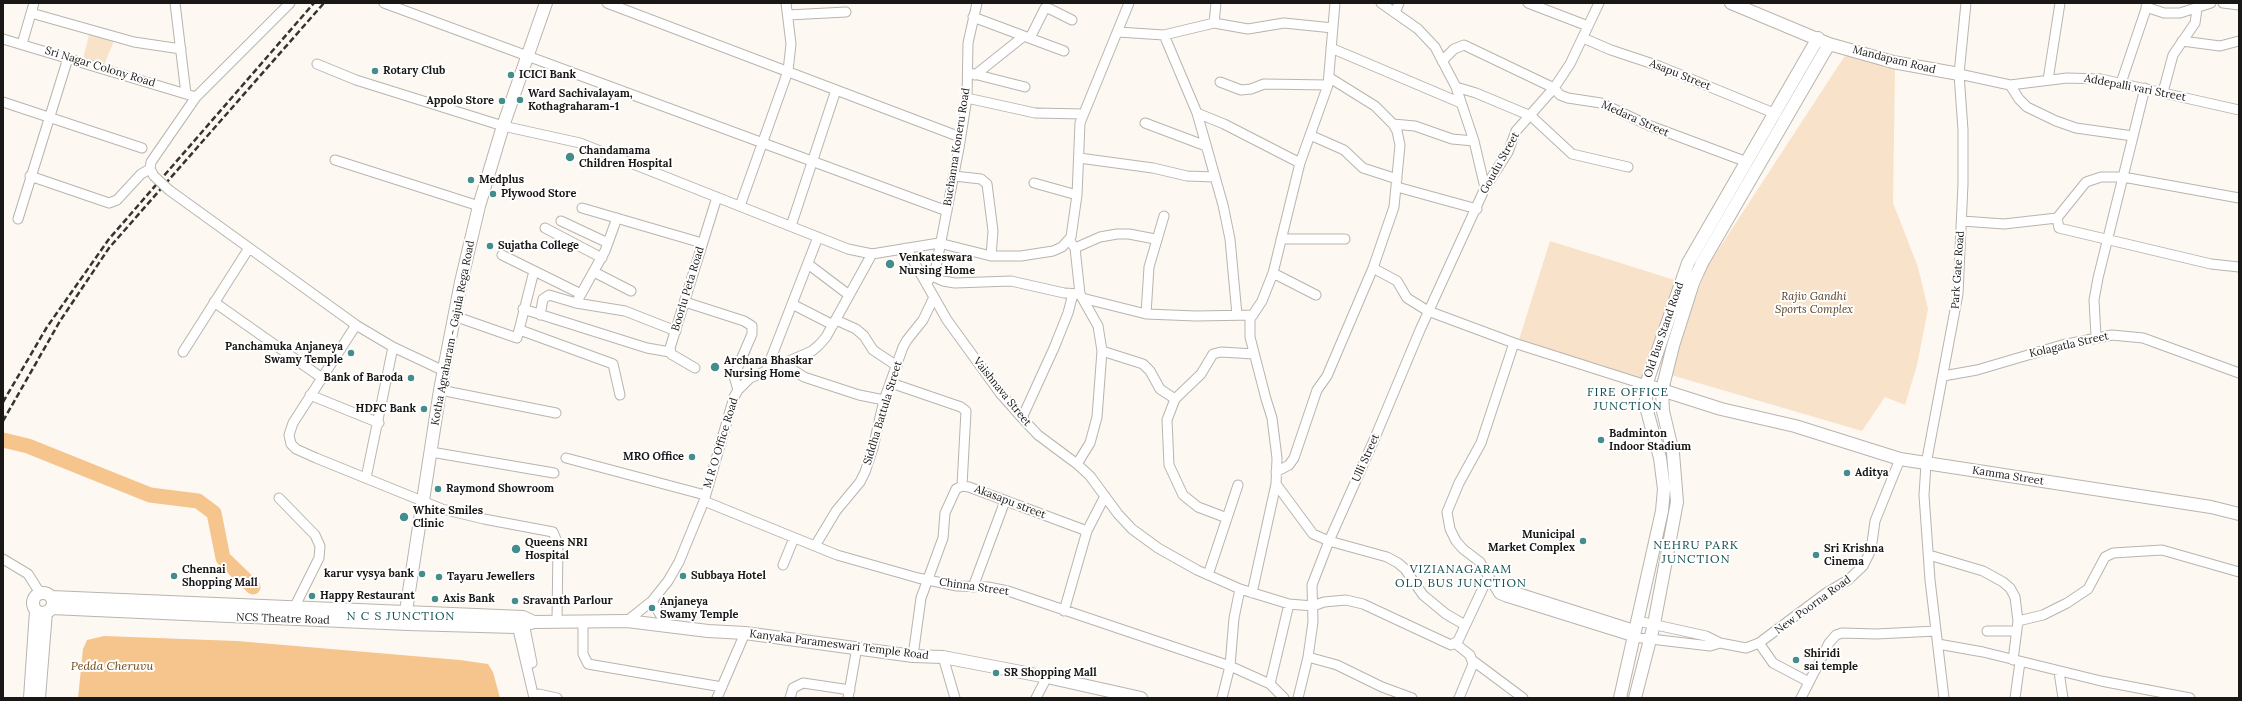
<!DOCTYPE html>
<html>
<head>
<meta charset="utf-8">
<style>
  body { margin:0 }
  #map { position:relative; width:2242px; height:701px; overflow:hidden; background:#fdf8f2; font-family:Lora,serif }
  canvas { display:block }
  .frame { position:absolute; inset:0; border:4px solid #191816; pointer-events:none }
</style>
</head>
<body>
<div id="map">
<canvas width="2242" height="701"></canvas>
<div class="frame"></div>
</div>
<script>
const g = document.querySelector('canvas').getContext('2d');
g.lineJoin = 'round';
function fillPath(path, color) { g.fillStyle = color; g.fill(path, 'evenodd'); }
const toPath = rows => new Path2D(rows.map(r => 'M' + r).join(''));
function trace(path, color, width, dash) { g.strokeStyle = color; g.lineWidth = width; g.lineCap = dash ? 'butt' : 'round'; g.setLineDash(dash || []); g.stroke(path); }
function label(font, color, halo, rows, align = 'center') {
  g.font = font + ' Lora,serif'; g.lineWidth = 4; g.setLineDash([]); g.textBaseline = 'middle'; g.strokeStyle = halo; g.fillStyle = color; for (const [text, x, y, turn = 0] of rows) {
    g.save(); g.translate(x, y); g.rotate((+turn || 0) * Math.PI / 180); g.textAlign = isNaN(turn) ? turn : align; if (halo) g.strokeText(text, 0, 0); g.fillText(text, 0, 0); g.restore();
  }
}
fillPath(toPath([
  [89,35,114,41,104,65,83,59],
  [1846,54,1895,68,1893,203,1918,267,1928,309,1917,365,1905,405,1885,397,1862,431,1671,375,1687,320,1707,267],
  [1550,241,1678,281,1644,386,1517,346]
]), '#f9e2ca');
fillPath(toPath([
  [104,636,237,641,460,660,488,664,493,672,500,698,78,698,83,649,87,640]
]), '#f6c58e');
trace(toPath([
  [3,440,28,446,150,495,198,501,214,513,223,558,253,587]
]), '#f6c58e', 15);
const minor = toPath([
  [175,3,186,94],
  [384,3,947,211],
  [607,3,960,137],
  [1381,3,1418,29,1435,47,1456,87,1474,141,1485,188],
  [1528,3,1588,26],
  [2223,3,2239,5],
  [2146,7,2164,13,2180,13,2211,3],
  [31,13,134,42,181,49],
  [1395,13,1399,3],
  [788,15,846,12],
  [973,17,1064,51],
  [1214,23,1216,3],
  [1118,32,1164,35,1214,23,1248,29,1284,23,1333,28],
  [1164,35,1197,113,1223,205,1230,239,1237,315],
  [1030,38,1045,8,1050,9,1072,20],
  [1583,38,1611,50,1659,66,1776,114],
  [3,39,196,97],
  [2182,41,2220,46,2239,41],
  [22,44,34,3],
  [1331,48,1461,103],
  [1442,61,1454,49,1464,45,1554,88,1560,95,1568,98,1601,103,1648,125,1747,162],
  [317,64,356,80,503,126,580,143,848,249,872,254,939,243,991,256,1021,256,1053,251,1062,247,1071,237,1077,195,1080,123,1129,3],
  [970,73,1025,87],
  [1959,74,2010,85,2067,78,2101,79,2239,110],
  [975,75,1024,36],
  [2048,80,2060,3],
  [1220,82,1241,90,1251,89,1264,84,1328,85],
  [2121,83,2148,3],
  [2010,85,2019,99,2027,107,2056,121,2076,128,2133,136],
  [1456,87,1476,93,1531,116,1572,154,1628,167],
  [2163,92,2173,55,2195,23,2197,9],
  [967,98,1035,113,1083,114],
  [3,102,142,148],
  [1197,113,1224,124,1300,163],
  [1145,123,1206,146],
  [1393,124,1415,126,1452,139,1474,141],
  [1310,135,1344,150,1363,168,1397,179],
  [1079,158,1153,168,1187,176,1215,177],
  [335,160,479,206],
  [30,176,109,203,117,200,141,174,150,169],
  [154,176,150,169,151,162,196,97,290,3],
  [954,176,981,179,987,184,993,231,991,256],
  [1034,183,1077,195],
  [1397,187,1477,209],
  [169,190,356,325,393,347,444,371],
  [740,206,788,71,791,44,786,3],
  [582,208,702,243],
  [2057,218,2059,228,2211,264,2239,267],
  [18,219,68,58],
  [561,221,608,243],
  [1962,221,2004,224,2057,218,2086,182,2101,177,2123,177,2239,198],
  [791,226,836,90],
  [545,228,602,258],
  [1281,239,1345,239],
  [1069,240,1075,248,1080,294,1098,326,1102,351,1097,417,1090,443,1077,464],
  [906,248,947,320,1000,393,1022,418,1038,435,1077,464,1090,476,1118,514,1132,529,1158,548,1197,570,1240,589,1289,604,1313,606,1324,602,1346,600,1363,604,1451,645,1458,641,1489,575],
  [1075,248,1100,237,1117,234,1129,234,1155,239],
  [502,255,581,294],
  [808,264,849,295],
  [1373,268,1397,281,1407,298,1428,311,1514,343,1646,385],
  [594,272,631,291],
  [1273,273,1316,295],
  [932,276,943,281,955,283,1011,281,1064,293,1080,294],
  [927,283,936,267,959,148,967,98,968,43,977,3],
  [1082,298,1146,314,1196,316,1253,315],
  [214,302,322,378],
  [685,302,744,321,752,326,752,334,734,376,738,390],
  [576,303,605,251,617,218],
  [792,304,833,325],
  [523,309,647,348,670,352],
  [1146,314,1149,267,1164,216],
  [540,315,543,299,549,295,576,303,625,311,676,331],
  [454,316,517,338,534,271],
  [836,320,856,329,864,336,873,350,897,366],
  [356,325,293,423,289,435,291,444,296,449,316,458,442,509,484,519,553,532,558,544,557,621],
  [520,330,613,364,620,395],
  [2096,336,2094,300,2098,278,2145,88],
  [1514,343,1481,443,1459,483,1447,512,1450,529,1456,541,1463,549,1480,562,1499,594,1506,597,1634,637,1710,646,1720,643],
  [1102,351,1143,364,1150,371,1160,389,1175,399],
  [183,352,249,248],
  [783,363,804,377,859,395,884,400],
  [695,368,671,354,670,348,717,197],
  [766,371,818,237],
  [1943,376,1977,370,2062,345,2112,335,2143,338,2239,373],
  [891,383,961,407,966,411,962,486],
  [440,390,556,413],
  [310,395,379,423],
  [1022,418,1054,348,1068,313,1073,294],
  [431,452,554,473],
  [566,458,705,495],
  [1276,472,1289,465,1294,458,1317,390,1327,376,1373,268,1394,207,1400,145,1397,131,1393,124,1375,106,1330,78],
  [366,478,393,347],
  [1276,484,1313,534,1329,541,1387,557,1398,563,1405,569,1423,595,1446,614,1465,625],
  [279,498,315,535,320,546,319,558,294,608],
  [704,501,837,555,918,578,957,586,988,587,1008,591,1230,666,1270,684,1284,698],
  [1227,518,1198,507,1183,495,1169,465,1167,420,1175,399,1201,374,1213,354,1221,352,1254,354],
  [815,546,836,511,860,482,865,472,873,448,884,400,903,347,907,340,923,320,934,297],
  [1929,555,1983,571,2003,582,2010,588,2015,597,2018,621,2013,660],
  [3,559,28,574,40,593],
  [783,565,794,538],
  [1208,575,1238,485],
  [973,587,1005,501],
  [1495,587,1507,589,1636,630],
  [1252,593,1276,484,1277,458,1272,418,1266,399,1250,337,1250,319,1262,301,1273,273,1300,163,1328,85,1335,3],
  [652,601,667,626],
  [1064,611,1087,531,1105,496],
  [523,618,532,663],
  [516,621,534,698],
  [583,621,583,654,588,664,722,687],
  [627,621,652,601,668,581,679,562,704,501,734,397,738,390,750,378,812,351,819,345,826,337,872,254],
  [1638,621,1706,636,1720,643,1746,648,1759,643,1826,593,1848,580,1863,566,1871,550,1875,521,1900,459],
  [2018,621,2043,615,2067,603,2088,589,2105,557,2113,553,2162,550,2239,572],
  [1987,631,2015,631],
  [1759,643,1773,663,1809,682],
  [1456,644,1470,655,1473,664,1459,698],
  [1938,644,1983,652,2101,681,2190,698],
  [913,656,921,598,943,538,945,513,956,489,962,486,969,487,1087,531],
  [943,657,955,698],
  [1308,657,1337,665,1382,687,1412,698],
  [1472,660,1523,698],
  [2059,672,2063,698],
  [1270,684,1289,604],
  [539,694,557,698],
  [717,698,745,633],
  [790,698,793,688,803,683,850,690],
  [848,698,857,647],
  [1036,698,1047,677],
  [1222,698,1230,666,1234,618,1240,589],
  [1298,698,1308,657,1313,622,1312,585,1329,541,1374,440,1420,330,1485,188,1508,152,1516,131,1554,88,1570,64,1599,3],
  [1801,698,1829,643,1836,635,1842,633,1876,634,1936,631],
  [1944,698,1930,580,1924,495,1926,464,1958,294,1963,184,1963,130,1959,74,1966,3],
  [2015,698,2020,662]
]);
const major = toPath([
  [1731,3,1829,44,1893,62,1959,74],
  [1646,385,1721,409,1795,426,1900,459,2211,507,2239,514],
  '33 603a10 10 0 1 1 20 0a10 10 0 1 1-20 0Z',
  [51,597,523,617,534,622],
  [51,608,408,624,516,627,534,622,627,621,708,631,745,633,913,656,943,657,1047,677,1141,698],
  [404,624,440,390,461,282,479,206,503,126,546,3],
  [30,698,36,611],
  [39,698,46,612],
  [1620,698,1662,511,1664,489,1660,458,1646,407,1646,385,1688,263,1818,38],
  [1635,698,1654,624,1677,502,1673,453,1663,411,1662,390,1673,346,1693,283,1702,263,1829,44]
]);
trace(minor, '#b9b4ae', 11);
trace(major, '#b9b4ae', 14);
trace(minor, '#fff', 9);
trace(major, '#fff', 12);
trace(toPath([
  [3,402,47,327,109,239,314,3],
  [3,421,60,321,109,248,324,3]
]), '#353431', 2.5, [6, 3]);
const minorBridge = toPath([
  [154,176,169,190]
]);
trace(minorBridge, '#b9b4ae', 11, []);
trace(minorBridge, '#fff', 9);
for (const [x, y, r, color] of [
  [375,71,4,"#458d8d"],
  [511,75,4,"#458d8d"],
  [520,100,4,"#458d8d"],
  [502,101,4,"#458d8d"],
  [570,157,5,"#458d8d"],
  [471,180,4,"#458d8d"],
  [493,194,4,"#458d8d"],
  [490,246,4,"#458d8d"],
  [890,264,5,"#458d8d"],
  [351,353,4,"#458d8d"],
  [715,367,5,"#458d8d"],
  [411,378,4,"#458d8d"],
  [424,409,4,"#458d8d"],
  [1601,440,4,"#458d8d"],
  [692,457,4,"#458d8d"],
  [1847,473,4,"#458d8d"],
  [438,489,4,"#458d8d"],
  [404,517,5,"#458d8d"],
  [1583,541,4,"#458d8d"],
  [516,549,5,"#458d8d"],
  [1816,555,4,"#458d8d"],
  [422,574,4,"#458d8d"],
  [174,576,4,"#458d8d"],
  [683,576,4,"#458d8d"],
  [439,577,4,"#458d8d"],
  [312,596,4,"#458d8d"],
  [435,599,4,"#458d8d"],
  [515,601,4,"#458d8d"],
  [652,608,4,"#458d8d"],
  [1796,660,4,"#458d8d"],
  [996,673,4,"#458d8d"]
]) { const dot = new Path2D(); dot.arc(x, y, r, 0, 2 * Math.PI); g.fillStyle = color; g.fill(dot); trace(dot, '#fff', 1.5); }
label('11px', '#191816', '#fff', [
  ["Mandapam Road",1894,60,14],
  ["Sri Nagar Colony Road",100,67,17],
  ["Asapu Street",1680,75,22],
  ["Addepalli vari Street",2135,88,11],
  ["Medara Street",1635,119,24],
  ["Buchanna Koneru Road",957,147,-81],
  ["Goudu Street",1500,163,-61],
  ["Park Gate Road",1958,270,-86],
  ["Boorlu Peta Road",688,289,-73],
  ["Old Bus Stand Road",1664,330,-71],
  ["Kotha Agraharam - Gajula Rega Road",453,333,-79],
  ["Kolagatla Street",2069,345,-13],
  ["Vaishnava Street",1002,392,51],
  ["Siddha Battula Street",883,413,-73],
  ["M R O Office Road",721,443,-73],
  ["Ulli Street",1366,458,-66],
  ["Kamma Street",2008,476,9],
  ["Akasapu street",1010,502,21],
  ["Chinna Street",974,587,8],
  ["New Poorna Road",1813,605,-36],
  ["NCS Theatre Road",283,619,2],
  ["Kanyaka Parameswari Temple Road",839,645,7]
]);
label('bold 11px', '#191816', '#fff', [
  ["Rotary Club",383,71],
  ["ICICI Bank",519,75],
  ["Ward Sachivalayam,",528,94],
  ["Kothagraharam-1",528,107],
  ["Appolo Store",494,101,"right"],
  ["Chandamama",579,151],
  ["Children Hospital",579,164],
  ["Medplus",479,180],
  ["Plywood Store",501,194],
  ["Sujatha College",498,246],
  ["Venkateswara",899,258],
  ["Nursing Home",899,271],
  ["Panchamuka Anjaneya",343,347,"right"],
  ["Swamy Temple",343,360,"right"],
  ["Archana Bhaskar",724,361],
  ["Nursing Home",724,374],
  ["Bank of Baroda",403,378,"right"],
  ["HDFC Bank",416,409,"right"],
  ["Badminton",1609,434],
  ["Indoor Stadium",1609,447],
  ["MRO Office",684,457,"right"],
  ["Aditya",1855,473],
  ["Raymond Showroom",446,489],
  ["White Smiles",413,511],
  ["Clinic",413,524],
  ["Municipal",1575,535,"right"],
  ["Market Complex",1575,548,"right"],
  ["Queens NRI",525,543],
  ["Hospital",525,556],
  ["Sri Krishna",1824,549],
  ["Cinema",1824,562],
  ["Chennai",182,570],
  ["Shopping Mall",182,583],
  ["karur vysya bank",414,574,"right"],
  ["Subbaya Hotel",691,576],
  ["Tayaru Jewellers",447,577],
  ["Happy Restaurant",320,596],
  ["Axis Bank",443,599],
  ["Sravanth Parlour",523,601],
  ["Anjaneya",660,602],
  ["Swamy Temple",660,615],
  ["Shiridi",1804,654],
  ["sai temple",1804,667],
  ["SR Shopping Mall",1004,673]
], 'left');
label('italic 11px', '#543b1d', '#fff', [
  ["Rajiv Gandhi",1814,297],
  ["Sports Complex",1814,310]
]);
g.letterSpacing = '1px';
label('12px', '#135051', '#fff', [
  ["FIRE OFFICE",1628,393],
  ["JUNCTION",1628,407],
  ["NEHRU PARK",1696,546],
  ["JUNCTION",1696,560],
  ["VIZIANAGARAM",1461,570],
  ["OLD BUS JUNCTION",1461,584],
  ["N C S JUNCTION",401,617]
]);
g.letterSpacing = '0px';
label('italic 12px', '#734a15', '#fff', [
  ["Pedda Cheruvu",112,667]
]);
</script>
</body>
</html>
